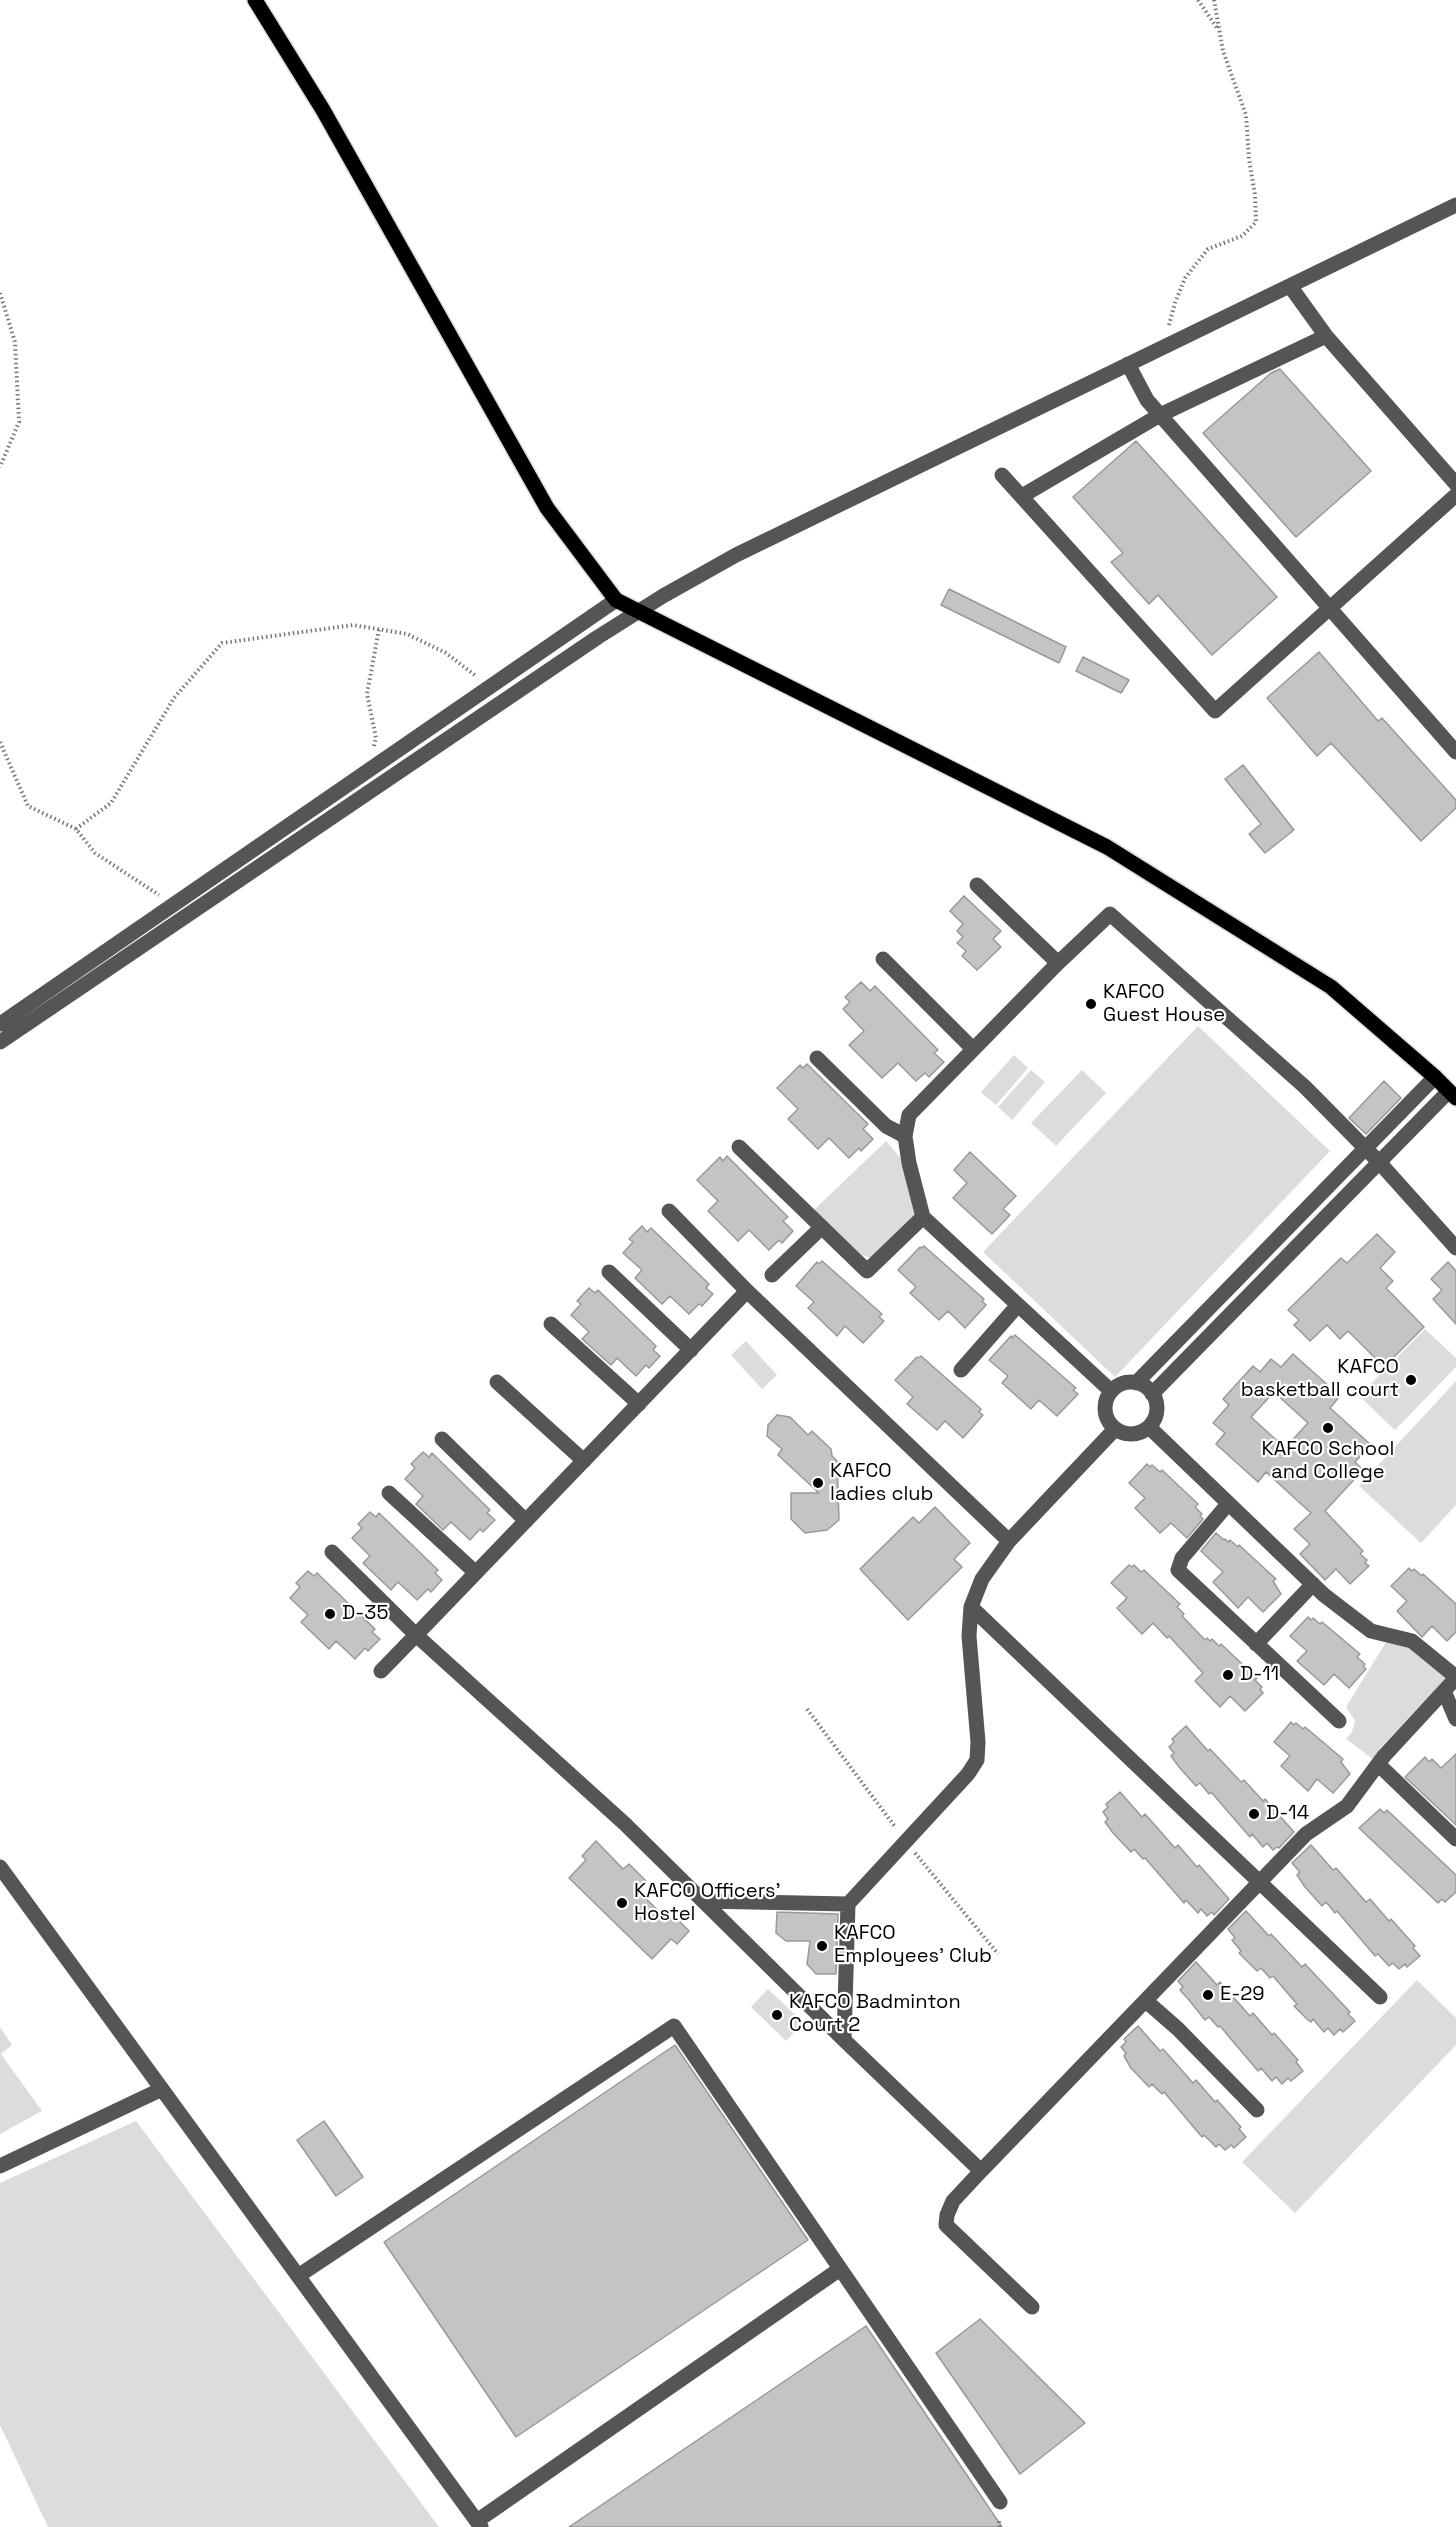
<!DOCTYPE html>
<html>
<head>
<meta charset="utf-8">
<style>
  body { margin:0 }
  canvas { display:block; background:#fff }
</style>
</head>
<body>
<canvas width="1456" height="2527"></canvas>
<script>
const g = document.querySelector('canvas').getContext('2d');
g.lineJoin = 'round';
function fillPath(path, color) { g.fillStyle = color; g.fill(path, 'evenodd'); }
const toPath = rows => new Path2D(rows.map(r => 'M' + r).join(''));
function trace(path, color, width, dash) { g.strokeStyle = color; g.lineWidth = width; g.lineCap = dash ? 'butt' : 'round'; g.setLineDash(dash || []); g.stroke(path); }
function label(font, color, halo, rows, align = 'center') {
  g.font = font + ' "Space Grotesk",sans-serif'; g.lineWidth = 4.5; g.setLineDash([]); g.textBaseline = 'middle'; g.strokeStyle = halo; g.fillStyle = color; for (const [text, x, y, turn = 0] of rows) {
    g.save(); g.translate(x, y); g.rotate((+turn || 0) * Math.PI / 180); g.textAlign = isNaN(turn) ? turn : align; if (halo) g.strokeText(text, 0, 0); g.fillText(text, 0, 0); g.restore();
  }
}
fillPath(toPath([
  [1198,1026,1330,1151,1115,1377,983,1252],
  [1014,1055,1028,1068,996,1105,981,1092],
  [1031,1070,1045,1082,1012,1120,998,1107],
  [1082,1070,1106,1093,1056,1146,1031,1123],
  [886,1141,902,1160,917,1213,871,1258,862,1255,813,1211],
  [1425,1329,1456,1358,1456,1367,1395,1430,1359,1396],
  [746,1341,777,1375,762,1389,731,1355],
  [1456,1381,1456,1505,1421,1543,1359,1486],
  [1386,1642,1408,1647,1447,1678,1381,1747,1373,1759,1346,1739,1352,1732,1355,1721,1346,1707],
  [1417,1980,1456,2018,1456,2045,1295,2213,1242,2162],
  [768,1989,804,2023,786,2041,751,2007],
  [0,2027,12,2045,1,2054,42,2111,0,2134],
  [136,2121,439,2527,48,2527,0,2425,0,2183]
]), '#dcdcdc');
const building = toPath([
  [1280,369,1371,471,1296,537,1203,433,1271,373,1280,369],
  [1136,441,1277,597,1212,655,1158,595,1149,604,1111,562,1123,553,1073,497,1136,441],
  [949,589,1066,647,1059,663,941,605,949,589],
  [1319,652,1378,721,1382,718,1456,800,1456,808,1421,841,1331,743,1317,756,1267,698,1319,652],
  [1083,657,1129,680,1121,693,1076,671,1083,657],
  [1243,765,1294,830,1265,853,1249,834,1261,824,1225,779,1243,765],
  [964,896,1001,931,993,939,1001,947,977,970,962,956,966,951,957,943,963,937,957,931,963,924,950,911,964,896],
  [861,982,870,991,875,986,938,1050,934,1053,944,1062,929,1077,925,1073,916,1081,898,1063,882,1078,849,1045,864,1031,843,1009,850,1002,845,997,861,982],
  [807,1064,868,1124,863,1129,873,1139,861,1151,859,1148,849,1158,829,1138,818,1149,788,1119,798,1109,777,1088,800,1065,803,1068,807,1064],
  [1384,1081,1401,1098,1366,1134,1349,1118,1384,1081],
  [970,1152,1016,1196,1003,1209,1010,1215,992,1234,953,1198,967,1183,954,1170,970,1152],
  [727,1156,788,1217,783,1221,793,1231,782,1243,779,1240,769,1250,749,1230,738,1241,708,1211,718,1201,697,1180,720,1157,723,1161,727,1156],
  [642,1226,647,1232,651,1228,709,1284,706,1288,713,1294,702,1306,699,1304,689,1314,670,1296,662,1304,635,1278,642,1270,623,1253,633,1242,629,1239,642,1226],
  [1377,1234,1395,1252,1380,1268,1393,1281,1386,1288,1424,1327,1384,1367,1348,1331,1340,1339,1327,1325,1310,1341,1294,1325,1299,1320,1288,1310,1341,1258,1347,1263,1377,1234],
  [924,1246,984,1299,982,1301,986,1305,965,1328,948,1311,939,1320,910,1293,916,1287,898,1270,920,1247,922,1248,924,1246],
  [822,1261,882,1314,879,1317,884,1321,863,1343,845,1326,837,1336,808,1308,814,1302,796,1286,817,1262,819,1264,822,1261],
  [1448,1262,1456,1271,1456,1324,1433,1299,1442,1290,1431,1279,1448,1262],
  [589,1288,595,1293,598,1290,656,1346,653,1350,660,1356,649,1368,646,1365,636,1376,617,1358,611,1365,582,1339,589,1332,571,1315,581,1304,577,1301,589,1288],
  [1015,1335,1076,1388,1073,1390,1078,1394,1057,1416,1039,1400,1031,1409,1002,1383,1008,1376,989,1360,1011,1336,1012,1338,1015,1335],
  [1293,1354,1340,1396,1330,1408,1371,1445,1355,1462,1363,1470,1325,1511,1363,1551,1360,1554,1367,1560,1365,1563,1369,1566,1350,1584,1336,1569,1325,1580,1300,1554,1310,1544,1294,1529,1311,1513,1266,1472,1258,1482,1216,1444,1225,1433,1213,1423,1229,1405,1223,1399,1253,1366,1260,1372,1271,1359,1281,1367,1293,1354],
  [1274,1392,1308,1423,1285,1448,1251,1417,1274,1392],
  [921,1356,981,1409,979,1412,983,1415,963,1438,945,1421,937,1430,907,1404,913,1397,895,1380,917,1357,918,1358,921,1356],
  [777,1415,790,1417,808,1435,812,1431,831,1449,832,1456,837,1461,839,1520,827,1530,805,1533,791,1519,791,1493,819,1493,778,1455,782,1449,767,1436,768,1425,777,1415],
  [423,1452,429,1457,432,1453,490,1510,487,1513,495,1520,483,1532,480,1529,470,1540,451,1522,443,1530,416,1504,423,1496,405,1479,415,1468,411,1464,423,1452],
  [1147,1464,1150,1467,1152,1465,1160,1472,1162,1470,1198,1504,1195,1507,1202,1514,1200,1516,1203,1519,1187,1538,1171,1523,1160,1533,1135,1508,1145,1498,1129,1483,1147,1464],
  [935,1507,970,1543,954,1559,962,1567,908,1620,860,1569,913,1517,919,1523,935,1507],
  [370,1512,376,1517,379,1513,438,1570,435,1573,442,1580,431,1592,428,1589,417,1600,398,1582,391,1590,363,1563,370,1556,352,1538,362,1528,358,1524,370,1512],
  [1216,1533,1224,1540,1225,1539,1228,1542,1230,1540,1238,1547,1239,1545,1276,1579,1273,1581,1281,1594,1263,1612,1248,1597,1238,1608,1213,1582,1223,1572,1201,1551,1216,1533],
  [1129,1565,1132,1567,1134,1565,1141,1572,1144,1570,1180,1604,1177,1607,1184,1614,1182,1616,1205,1640,1207,1638,1210,1641,1212,1639,1219,1646,1221,1644,1257,1678,1255,1680,1262,1687,1260,1689,1263,1693,1245,1711,1230,1696,1220,1707,1195,1681,1203,1673,1169,1636,1167,1638,1153,1623,1142,1634,1117,1608,1127,1598,1111,1583,1129,1565],
  [1409,1568,1412,1571,1414,1569,1422,1576,1423,1574,1456,1604,1456,1632,1447,1641,1432,1626,1422,1637,1397,1611,1407,1601,1391,1586,1409,1568],
  [308,1571,314,1576,317,1573,375,1629,372,1632,380,1639,368,1651,365,1648,355,1659,336,1641,329,1649,301,1622,308,1615,290,1598,300,1587,296,1583,308,1571],
  [1308,1617,1311,1620,1313,1618,1320,1624,1322,1622,1360,1654,1357,1657,1365,1664,1363,1666,1366,1669,1349,1688,1334,1674,1324,1685,1297,1661,1307,1651,1290,1636,1308,1617],
  [1291,1722,1294,1725,1296,1723,1303,1729,1305,1727,1343,1759,1341,1762,1350,1774,1333,1793,1317,1779,1308,1791,1281,1766,1290,1756,1274,1742,1291,1722],
  [1186,1726,1208,1751,1210,1749,1241,1782,1244,1780,1263,1801,1265,1799,1294,1832,1279,1848,1277,1847,1273,1850,1267,1843,1263,1847,1252,1834,1250,1837,1211,1792,1209,1794,1200,1783,1196,1786,1179,1767,1171,1756,1174,1753,1169,1747,1174,1742,1172,1739,1186,1726],
  [1456,1754,1456,1825,1405,1777,1425,1757,1429,1762,1432,1759,1441,1768,1456,1754],
  [1120,1792,1142,1817,1145,1814,1175,1848,1178,1845,1197,1867,1199,1865,1229,1899,1214,1915,1212,1912,1207,1916,1201,1909,1198,1913,1186,1900,1184,1903,1145,1858,1143,1859,1134,1849,1131,1852,1113,1833,1105,1822,1108,1819,1103,1812,1108,1807,1106,1804,1120,1792],
  [1380,1809,1384,1813,1387,1810,1456,1875,1456,1892,1445,1902,1442,1899,1438,1903,1359,1828,1380,1809],
  [596,1841,623,1869,629,1864,646,1881,637,1890,669,1921,674,1916,689,1931,677,1944,671,1939,652,1959,569,1878,586,1860,582,1856,596,1841],
  [1311,1845,1333,1870,1336,1868,1366,1902,1370,1899,1389,1921,1391,1919,1415,1946,1413,1948,1420,1956,1407,1967,1405,1964,1399,1969,1393,1963,1389,1966,1378,1954,1375,1956,1337,1911,1335,1913,1326,1902,1322,1906,1305,1887,1297,1875,1300,1872,1292,1863,1311,1845],
  [1246,1911,1269,1936,1271,1934,1302,1967,1305,1964,1350,2012,1348,2014,1355,2021,1343,2032,1340,2029,1334,2035,1328,2028,1324,2032,1313,2019,1311,2022,1308,2020,1294,2006,1297,2004,1273,1976,1270,1978,1261,1968,1257,1971,1239,1953,1241,1951,1232,1940,1235,1938,1228,1929,1246,1911],
  [777,1912,838,1914,836,1974,816,1974,807,1964,810,1941,786,1941,776,1933,777,1912],
  [1196,1962,1217,1985,1220,1982,1250,2016,1253,2013,1272,2035,1274,2033,1298,2060,1296,2062,1303,2071,1291,2081,1288,2078,1282,2084,1276,2077,1272,2081,1261,2068,1258,2071,1220,2026,1218,2027,1209,2017,1205,2020,1189,2000,1180,1990,1183,1987,1178,1981,1196,1962],
  [1138,2026,1160,2051,1163,2049,1193,2083,1196,2080,1215,2102,1217,2100,1241,2127,1239,2129,1246,2137,1234,2148,1231,2145,1225,2150,1219,2144,1216,2147,1204,2135,1202,2137,1164,2092,1162,2094,1152,2084,1149,2087,1131,2068,1124,2056,1126,2053,1121,2047,1126,2042,1124,2039,1138,2026],
  [675,2045,808,2240,516,2437,384,2242,675,2045],
  [324,2121,363,2177,336,2196,297,2140,324,2121],
  [980,2319,1085,2423,1020,2474,936,2353,980,2319],
  [866,2326,1002,2527,569,2527,866,2326]
]);
fillPath(building, '#c4c4c4');
trace(building, '#999', 1.5);
const major = toPath([
  [255,0,323,110,547,508,616,600,1107,847,1331,987,1435,1077,1456,1098]
]);
trace(major, '#dbdbdb', 18);
trace(toPath([
  [1198,0,1217,28],
  [0,293,15,342,19,422,0,467],
  [1169,325,1175,303,1185,278,1208,249,1242,236,1256,222,1255,195,1249,159,1246,115,1223,51,1214,0],
  [0,742,28,806,76,829,95,853,159,895],
  [374,746,376,738,367,694,379,629],
  [76,829,111,803,174,698,222,643,353,625,407,634,446,653,476,676],
  [807,1709,896,1828],
  [915,1853,998,1954],
  [999,2527,999,2518]
]), '#777', 4, [1.5, 3]);
trace(toPath([
  [1290,286,1326,336,1456,484],
  [1128,364,1147,400,1456,752],
  [1002,475,1215,711,1456,495],
  [1022,496,1160,415,1326,336],
  [977,885,1058,963],
  [883,959,973,1049],
  [0,1024,616,600],
  [0,1042,598,637,663,596,736,555,1456,205],
  [817,1058,886,1126,905,1136],
  [739,1147,867,1271,923,1217],
  [669,1211,747,1291],
  [609,1272,691,1350],
  [772,1275,822,1227],
  [551,1324,639,1404],
  [961,1370,1018,1305],
  [497,1382,584,1461],
  '1105 1408a26 26 0 1 1 52 0a26 26 0 1 1-52 0Z',
  [1136,1383,1435,1077],
  [1111,1391,923,1217,909,1163,905,1136,909,1115,1058,963,1110,914,1305,1087,1379,1162,1456,1248],
  [1152,1394,1449,1091],
  [1149,1427,1324,1595,1371,1631,1412,1641,1456,1677],
  [1115,1429,1009,1541,982,1579,971,1607,1380,1997],
  [442,1439,526,1521],
  [389,1493,476,1573],
  [1228,1504,1182,1558,1178,1570,1339,1721],
  [1009,1541,747,1291,416,1635,625,1824,844,2040,981,2171,1306,1834,1347,1806,1384,1756,1456,1678],
  [332,1552,416,1635,381,1671],
  [1256,1644,1313,1584],
  [1444,1691,1456,1719],
  [1378,1764,1456,1839],
  [0,1867,481,2527],
  [703,1901,848,1904,968,1774,977,1760,978,1742,969,1636,971,1607],
  [1146,2001,1178,2029,1257,2110],
  [844,2040,848,1904],
  [0,2166,162,2089],
  [981,2171,953,2201,947,2215,946,2225,1032,2307],
  [298,2276,674,2026,1000,2502],
  [477,2521,840,2269]
]), '#555', 15);
trace(major, '#000', 15);
for (const [x, y, r, color] of [
  [1091,1004,6,"#000"],
  [1411,1380,6,"#000"],
  [1328,1428,6,"#000"],
  [818,1483,6,"#000"],
  [330,1614,6,"#000"],
  [1228,1675,6,"#000"],
  [1254,1814,6,"#000"],
  [622,1903,6,"#000"],
  [822,1946,6,"#000"],
  [1208,1995,6,"#000"],
  [777,2015,6,"#000"]
]) { const dot = new Path2D(); dot.arc(x, y, r, 0, 2 * Math.PI); g.fillStyle = color; g.fill(dot); trace(dot, '#fff', 2); }
label('20px', '#000', '#fff', [
  ["KAFCO",1103,993],
  ["Guest House",1103,1016],
  ["KAFCO",1399,1368,"right"],
  ["basketball court",1399,1391,"right"],
  ["KAFCO School",1328,1450,"center"],
  ["and College",1328,1473,"center"],
  ["KAFCO",830,1472],
  ["ladies club",830,1495],
  ["D-35",342,1614],
  ["D-11",1240,1675],
  ["D-14",1266,1814],
  ["KAFCO Officers'",634,1892],
  ["Hostel",634,1915],
  ["KAFCO",834,1934],
  ["Employees' Club",834,1957],
  ["E-29",1220,1995],
  ["KAFCO Badminton",789,2003],
  ["Court 2",789,2026]
], 'left');
</script>
</body>
</html>
